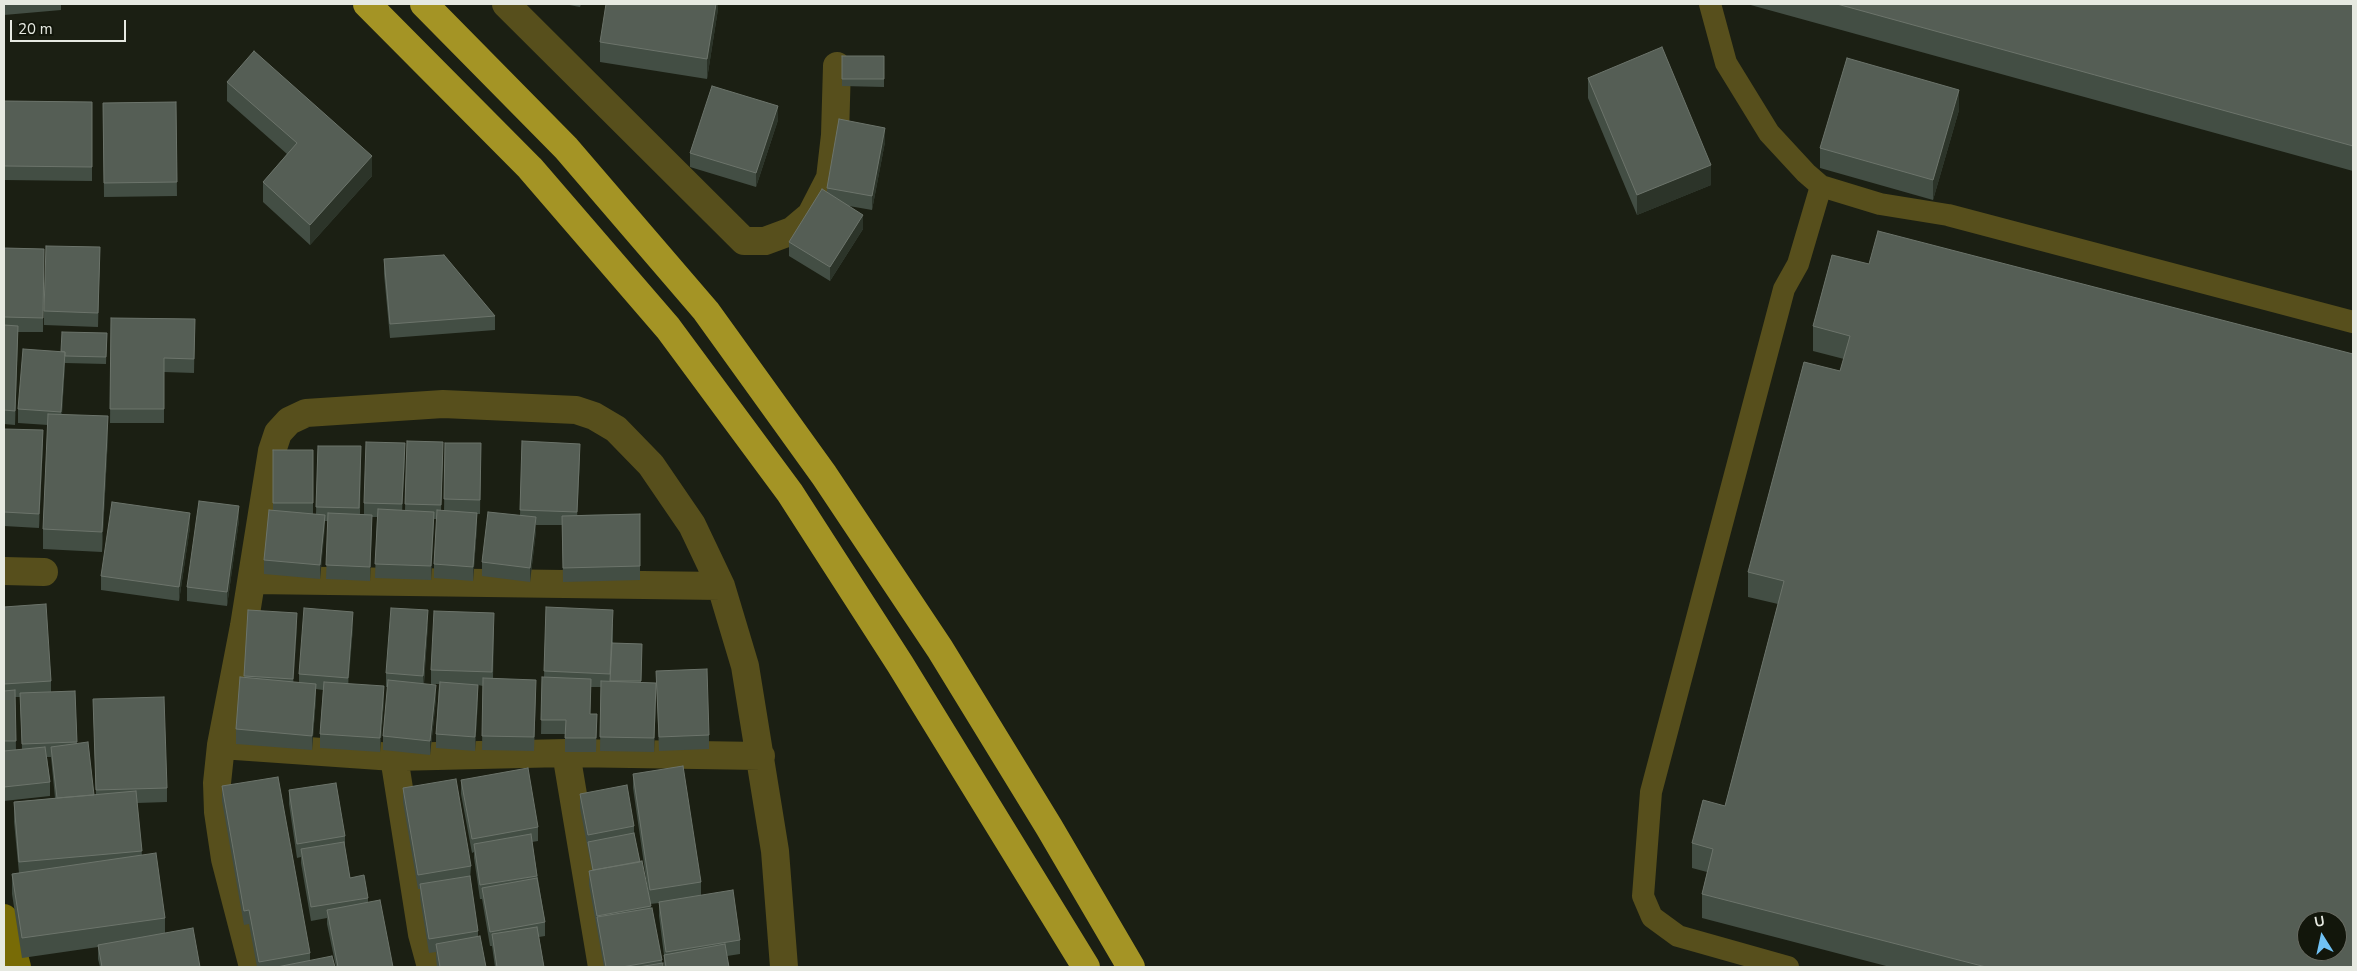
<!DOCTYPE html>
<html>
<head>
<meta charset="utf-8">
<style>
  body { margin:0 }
  #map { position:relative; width:2357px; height:971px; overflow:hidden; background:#1b1f13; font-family:"Nunito Sans",sans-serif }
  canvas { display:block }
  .frame { position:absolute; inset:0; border:5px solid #e6e9e1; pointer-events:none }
  .north { position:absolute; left:2297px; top:911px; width:50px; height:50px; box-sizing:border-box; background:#12160b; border:1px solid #676a61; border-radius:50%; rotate:350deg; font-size:14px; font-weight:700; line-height:20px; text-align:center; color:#e6e9e1 }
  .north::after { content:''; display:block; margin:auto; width:18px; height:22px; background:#70c1f4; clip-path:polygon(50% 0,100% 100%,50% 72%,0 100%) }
  .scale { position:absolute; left:10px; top:20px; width:116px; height:22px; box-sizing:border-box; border:2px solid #e6e9e1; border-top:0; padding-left:6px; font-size:15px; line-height:18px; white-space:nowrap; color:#e6e9e1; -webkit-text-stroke:4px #12160b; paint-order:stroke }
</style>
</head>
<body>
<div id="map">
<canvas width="2357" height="971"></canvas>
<div class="frame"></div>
<div class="north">U</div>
<div class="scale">20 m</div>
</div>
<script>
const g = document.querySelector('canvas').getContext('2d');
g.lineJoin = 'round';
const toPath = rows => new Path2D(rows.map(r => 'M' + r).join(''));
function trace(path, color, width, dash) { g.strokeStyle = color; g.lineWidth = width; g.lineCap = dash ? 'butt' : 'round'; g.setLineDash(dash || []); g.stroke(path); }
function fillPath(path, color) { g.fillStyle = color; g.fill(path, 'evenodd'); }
trace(toPath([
  [1710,4,1726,63,1769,133,1806,173,1821,186],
  [1788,967,1678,936,1652,917,1643,896,1651,792,1784,289,1798,264,1821,186,1880,204,1948,215,2353,322]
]), '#574f1c', 22);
trace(toPath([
  [506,4,744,241,765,241,792,231,811,215,830,178,835,135,837,66],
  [4,571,44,572],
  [252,580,721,586],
  [221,745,394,757,566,753,761,756],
  [566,753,602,967],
  [394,757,422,934,431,967],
  [253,967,225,859,218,812,217,783,221,745,244,626,272,451,278,433,289,421,306,413,443,404,576,410,594,416,616,429,651,465,692,525,721,586,745,666,775,851,784,967]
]), '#574f1c', 28);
trace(toPath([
  [4,918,17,967]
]), '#786b06', 28);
trace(toPath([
  [367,4,530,168,668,328,790,493,900,664,1086,967],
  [424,4,566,148,706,311,824,475,940,649,1049,827,1131,967]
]), '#a49425', 28);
fillPath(toPath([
  [4,4,61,4,61,10,4,15],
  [564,4,581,4,580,7],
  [718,4,718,9,707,79,600,62,600,42],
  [1747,4,2353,4,2353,171],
  [842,56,884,56,884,87,842,86],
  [1588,78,1711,185,1637,215,1588,98],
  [227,82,372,176,310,245,263,202,263,182,287,154,227,101],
  [4,101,92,102,92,181,4,180],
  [176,102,177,196,104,197,103,103],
  [1959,110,1933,200,1820,168,1820,148],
  [778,120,756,187,690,167,690,153],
  [885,142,872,210,849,206,863,229,830,281,789,256,789,242,827,192,827,188],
  [100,247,98,327,44,325,44,311],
  [4,248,44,249,43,332,18,332,15,425,4,424],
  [1832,255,2353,967,1890,967,1702,918,1702,894,1707,872,1692,868,1692,843,1725,806,1778,604,1748,597,1748,572,1840,371,1844,359,1813,351,1813,326],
  [384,259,495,316,495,330,390,338,384,274],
  [111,318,195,319,194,373,164,372,164,423,110,423],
  [107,333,106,364,65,363,62,414,108,436,102,552,43,549,43,529,48,425,18,423,18,409,61,351],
  [4,429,43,444,39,528,4,526],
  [407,441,443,456,441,511,444,511,445,443,481,443,480,514,477,514,477,527,473,581,434,578,434,564,437,519,434,519,431,580,375,578,377,517,372,517,370,581,326,579,328,521,325,521,320,579,264,574,264,560,273,510,273,450,313,450,313,514,316,514,318,446,361,446,360,514,364,514,364,503,405,457,402,510,405,510],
  [522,441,580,458,577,515,640,514,640,580,563,582,562,525,536,525,536,531,530,582,482,576,482,562,520,515],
  [239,520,227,606,187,601,187,587],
  [190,527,179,601,101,590,101,576],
  [4,607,51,681,51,692,75,691,77,744,94,795,96,795,93,699,167,788,167,802,137,803,142,856,165,918,165,933,200,967,100,967,98,959,98,947,22,958,12,894,12,874,19,873,14,822,14,802,55,798,51,757,47,757,50,782,50,796,4,801],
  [15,697,20,697,22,749,16,750],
  [546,607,613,624,613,643,642,644,641,682,656,697,654,752,600,751,601,687,591,687,590,714,597,714,596,752,565,752,565,734,541,734,542,677,544,677],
  [248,610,297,627,293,682,299,682,299,674,353,627,348,684,384,700,380,752,320,748,320,734,323,690,316,689,316,698,312,750,236,744,236,729,244,678],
  [428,624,424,684,436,699,430,755,383,750,383,736,388,687,386,687,386,673],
  [494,627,493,678,536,694,534,751,482,750,483,686,478,685,478,699,475,751,436,748,436,734,439,684,431,684,431,670],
  [656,671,709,735,709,749,659,751],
  [633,774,701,882,701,895,740,940,740,954,727,956,729,967,664,967,664,955,659,916,659,903,650,904,651,908,662,960,662,963,663,967,604,967,589,885,589,871,592,870,580,808,580,794,634,826,634,833,640,862,648,892,633,788],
  [461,780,538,827,538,841,532,842,545,922,545,936,539,937,544,967,495,967,492,946,490,946,482,899,480,899,474,858,474,852,472,853,461,794],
  [222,786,310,953,310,960,335,967,257,967,249,924,244,925,222,801],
  [403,788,471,866,470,880,478,931,478,936,486,967,437,967,436,958,436,952,429,953,420,898,420,889,418,889,403,802],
  [289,790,345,836,345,848,350,878,368,898,368,902,393,967,336,967,327,924,327,918,311,921,301,863,301,857,297,858,289,804]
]), '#434e44');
fillPath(toPath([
  [716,4,718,4,718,9,707,79,707,59],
  [1959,90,1959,110,1933,200,1933,180],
  [778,106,778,120,756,187,756,173],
  [885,128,885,142,872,210,872,196],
  [372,156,372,176,310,245,310,225],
  [1711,165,1711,185,1637,215,1637,195],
  [863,215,863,229,830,281,830,267],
  [18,326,18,340,15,425,15,411],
  [65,352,65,366,61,426,61,412],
  [108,416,108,436,102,552,102,532],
  [43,430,43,444,39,528,39,514],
  [405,443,405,457,402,518,402,504],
  [580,444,580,458,577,526,577,512],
  [239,506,239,520,227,606,227,592],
  [434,512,434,526,431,580,431,566],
  [190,513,190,527,179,601,179,587],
  [477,513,477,527,473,581,473,567],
  [325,515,325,529,320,579,320,565],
  [372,515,372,529,370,581,370,567],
  [536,517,536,531,530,582,530,568],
  [428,610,428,624,423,690,423,676],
  [353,612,353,627,348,692,348,678],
  [297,613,297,627,293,693,293,679],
  [656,683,656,697,654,752,654,738],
  [316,684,316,698,312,750,312,736],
  [436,685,436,699,430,755,430,741],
  [478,685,478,699,475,751,475,737],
  [384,686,384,700,380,752,380,738]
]), '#2c3429');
const building = toPath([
  [606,4,716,4,707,59,600,42,606,4],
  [1837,4,2353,4,2353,146,1837,4],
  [1662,47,1711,165,1637,195,1588,78,1662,47],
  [254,51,372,156,310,225,263,182,297,143,227,82,254,51],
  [842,56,884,56,884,79,842,79,842,56],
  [1847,58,1959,90,1933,180,1820,148,1847,58],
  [712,86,778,106,756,173,690,153,712,86],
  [4,101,92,102,92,167,4,166,4,101],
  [176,102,177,182,104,183,103,103,176,102],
  [839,119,885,128,872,196,827,188,839,119],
  [822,189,863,215,830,267,789,242,822,189],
  [1878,231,2353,354,2353,967,1986,967,1702,894,1713,849,1692,843,1703,800,1725,806,1784,581,1748,572,1804,362,1840,371,1850,336,1813,326,1832,255,1869,264,1878,231],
  [2307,921,2337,921,2337,951,2307,951,2307,921],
  [46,246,100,247,98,313,44,311,46,246],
  [4,248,44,249,43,318,4,317,4,248],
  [444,255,495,316,390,324,384,259,444,255],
  [111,318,195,319,194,359,164,358,164,409,110,409,111,318],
  [4,325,18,326,15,411,4,410,4,325],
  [62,332,107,333,106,357,65,356,65,352,61,351,62,332],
  [23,349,65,352,61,412,18,409,23,349],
  [48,414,108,416,102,532,43,529,48,414],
  [4,429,43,430,39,514,4,512,4,429],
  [407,441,443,442,441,505,405,504,407,441],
  [522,441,580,444,577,512,520,510,522,441],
  [366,442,405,443,402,504,364,503,366,442],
  [445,443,481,443,480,500,444,499,445,443],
  [318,446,361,446,359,508,316,507,318,446],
  [273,450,313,450,313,503,273,503,273,450],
  [199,501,239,506,227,592,187,587,199,501],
  [112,502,190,513,179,587,101,576,112,502],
  [378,509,434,512,431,566,375,564,378,509],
  [269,510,325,515,320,565,264,560,269,510],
  [437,510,477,513,473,567,434,564,437,510],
  [488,512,536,517,530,568,482,562,488,512],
  [328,513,372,515,370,567,326,565,328,513],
  [640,514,640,566,563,568,562,516,640,514],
  [46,604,51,681,4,684,4,607,46,604],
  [546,607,613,610,610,674,544,671,546,607],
  [304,608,353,612,348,678,299,674,304,608],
  [391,608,428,610,423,676,386,673,391,608],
  [248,610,297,613,293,679,244,676,248,610],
  [434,611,494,613,492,672,431,670,434,611],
  [612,643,642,644,641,681,610,681,612,643],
  [707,669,709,735,659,737,656,671,707,669],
  [240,677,316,684,312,736,236,729,240,677],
  [542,677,591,679,590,714,597,714,596,738,565,738,566,720,541,720,542,677],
  [483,678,536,680,534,737,482,736,483,678],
  [388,680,436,685,430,741,383,736,388,680],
  [601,681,656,683,654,738,600,737,601,681],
  [324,682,384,686,380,738,320,734,324,682],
  [440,682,478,685,475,737,436,734,440,682],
  [15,690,16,741,4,741,4,691,15,690],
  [75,691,77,742,22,744,20,693,75,691],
  [164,697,167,788,96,790,93,699,164,697],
  [88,742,94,795,57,798,51,747,88,742],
  [45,747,50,782,4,787,4,751,45,747],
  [683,766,701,882,650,890,633,774,683,766],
  [528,768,538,827,472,839,461,780,528,768],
  [278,777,310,953,259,962,249,910,244,911,222,786,278,777],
  [456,779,471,866,418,875,403,788,456,779],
  [336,783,345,836,297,844,289,790,336,783],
  [627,785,634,826,588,835,580,794,627,785],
  [136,791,142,851,19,862,14,802,136,791],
  [634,833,640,862,593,870,588,842,634,833],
  [531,834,537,876,480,885,474,844,531,834],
  [344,842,350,878,364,875,368,898,311,907,301,849,344,842],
  [156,853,165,918,22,938,12,874,156,853],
  [642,861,651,906,597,916,589,871,642,861],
  [470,876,478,931,429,939,420,884,470,876],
  [537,878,545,922,490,932,482,888,537,878],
  [733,890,740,940,666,952,659,902,733,890],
  [380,900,393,967,338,967,327,910,380,900],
  [652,908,662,960,622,967,606,967,597,917,652,908],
  [537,927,544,967,497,967,492,934,537,927],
  [193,928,200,967,102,967,98,945,193,928],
  [480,936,486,967,440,967,436,944,480,936],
  [725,944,729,967,666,967,664,955,725,944],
  [332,956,335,967,277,967,332,956],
  [663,963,663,967,638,967,663,963]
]);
fillPath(building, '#555e55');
trace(building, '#6c746b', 1);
</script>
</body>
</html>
